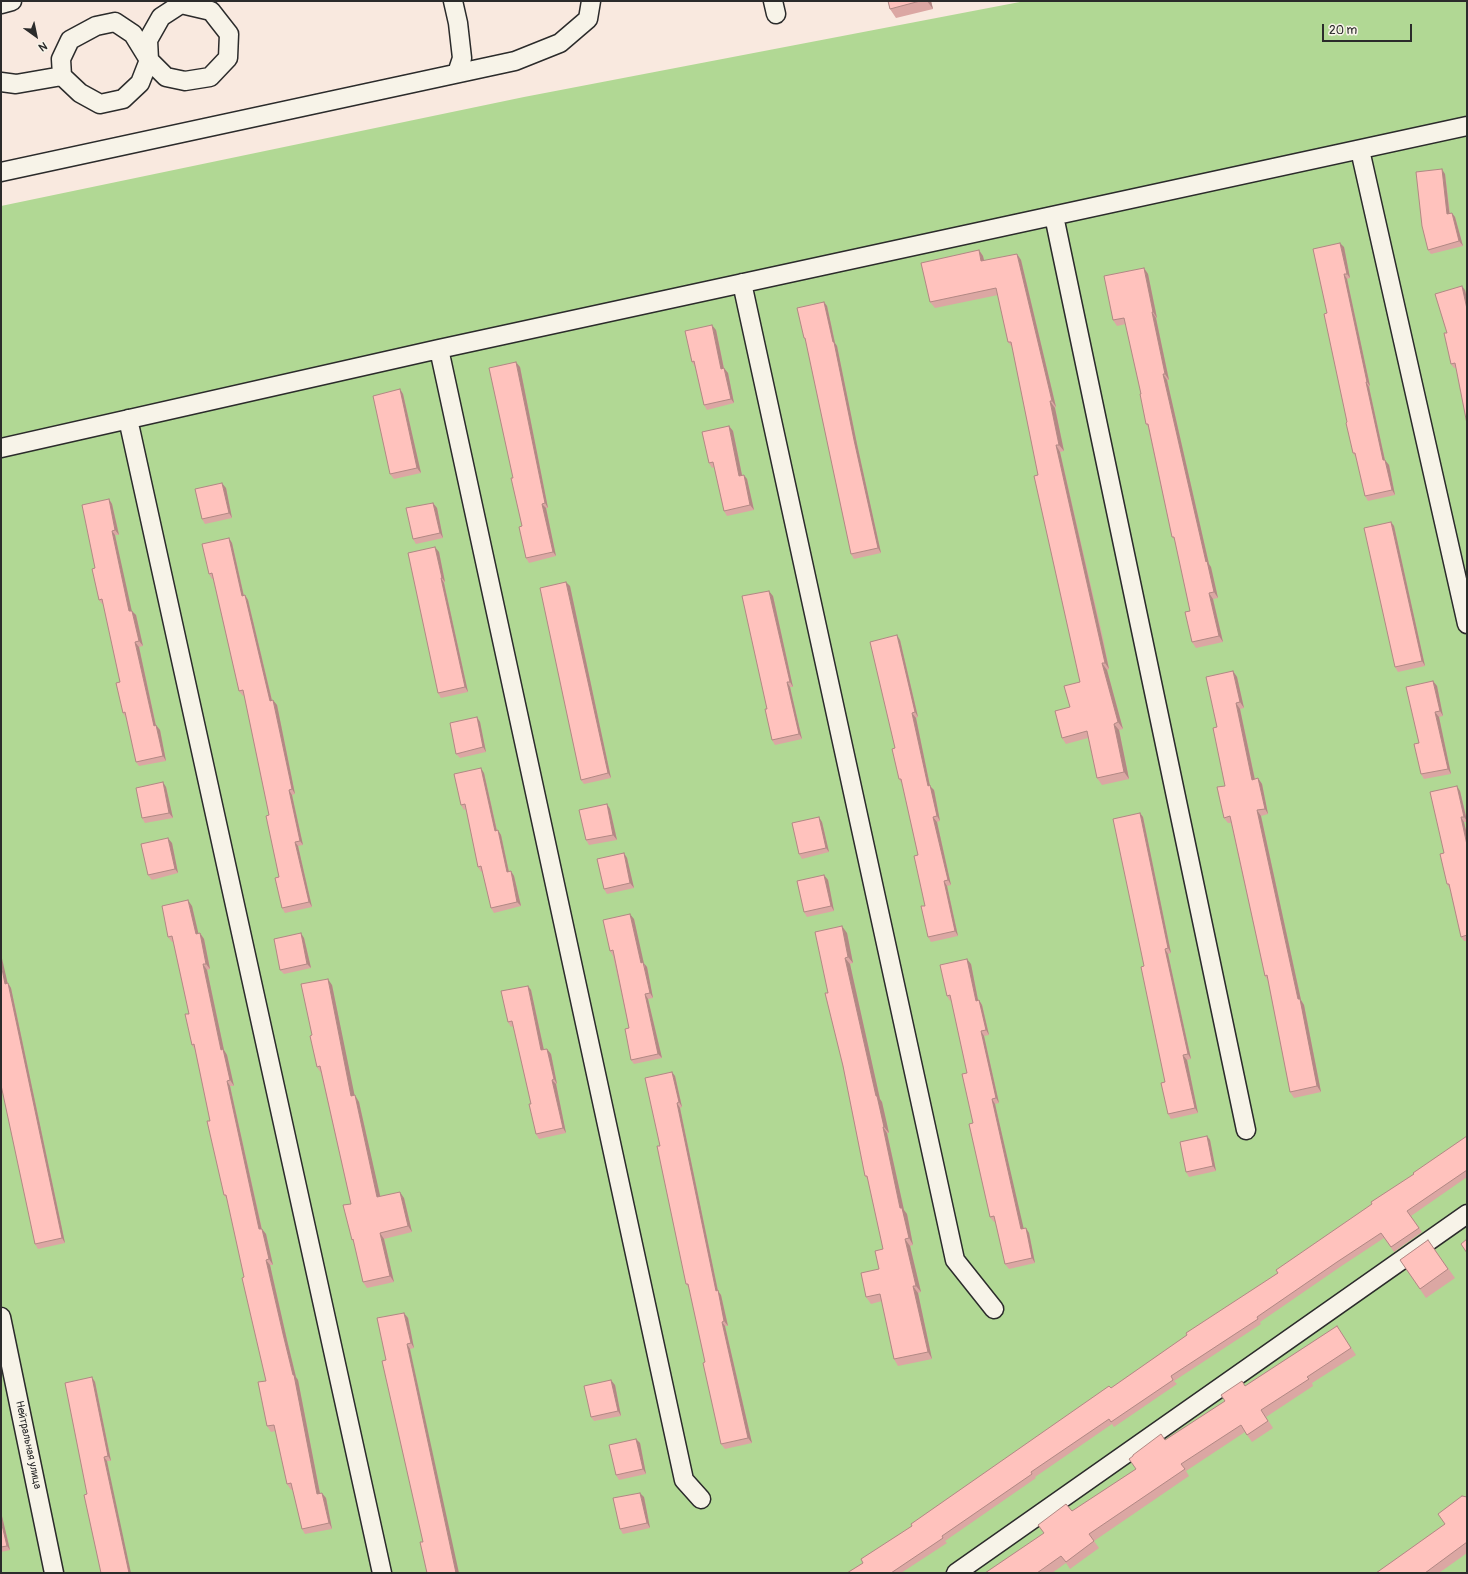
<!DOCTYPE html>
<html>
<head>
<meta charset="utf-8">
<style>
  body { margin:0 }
  #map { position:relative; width:1468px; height:1574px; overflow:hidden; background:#f9e9df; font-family:Pangolin,sans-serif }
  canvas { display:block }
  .frame { position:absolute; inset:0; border:2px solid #2b2b2b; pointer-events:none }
  .north { position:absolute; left:16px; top:16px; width:40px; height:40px; -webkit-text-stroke:3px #f7f3e8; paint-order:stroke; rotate:147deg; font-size:11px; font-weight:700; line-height:16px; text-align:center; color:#2b2b2b }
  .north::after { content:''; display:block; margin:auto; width:14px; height:18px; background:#2b2b2b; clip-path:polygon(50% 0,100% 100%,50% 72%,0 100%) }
  .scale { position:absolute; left:1322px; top:24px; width:90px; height:18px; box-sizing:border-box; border:2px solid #2b2b2b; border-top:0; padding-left:5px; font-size:12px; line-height:14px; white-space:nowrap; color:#2b2b2b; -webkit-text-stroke:3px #f7f3e8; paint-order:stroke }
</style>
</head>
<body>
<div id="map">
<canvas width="1468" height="1574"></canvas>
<div class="frame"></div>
<div class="north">N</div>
<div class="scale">20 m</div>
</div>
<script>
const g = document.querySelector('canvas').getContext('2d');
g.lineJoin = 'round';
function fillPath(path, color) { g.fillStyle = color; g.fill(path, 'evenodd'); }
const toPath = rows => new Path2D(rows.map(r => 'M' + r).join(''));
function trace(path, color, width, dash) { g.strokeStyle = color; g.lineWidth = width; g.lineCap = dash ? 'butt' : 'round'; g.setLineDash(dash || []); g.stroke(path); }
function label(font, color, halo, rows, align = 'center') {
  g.font = font + ' Pangolin,sans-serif'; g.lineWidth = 3; g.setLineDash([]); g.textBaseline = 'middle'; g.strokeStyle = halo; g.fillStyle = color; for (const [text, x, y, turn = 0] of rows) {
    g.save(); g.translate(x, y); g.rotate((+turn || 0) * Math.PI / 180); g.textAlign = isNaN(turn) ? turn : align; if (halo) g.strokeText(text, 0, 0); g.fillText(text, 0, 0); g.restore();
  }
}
fillPath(toPath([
  [1025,1,1467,1,1467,1573,1,1573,1,206,524,97]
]), '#b1d894');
const service = toPath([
  [453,1,458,23,462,58,457,73],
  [773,1,776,14],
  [1,4,12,1],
  [181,4,211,11,229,34,228,58,210,77,185,81,166,77,149,60,148,40,161,17,181,4],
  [115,22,133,34,149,60,140,83,123,99,100,104,80,93,62,76,61,59,70,40,96,26,115,22],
  [1,82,16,84,62,76],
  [1360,150,1467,624],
  [1,172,515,61,560,43,588,19,591,1],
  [1054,216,1246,1130],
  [742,283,955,1260,994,1309],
  [439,349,684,1480,701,1499],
  [128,419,382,1573],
  [1,448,439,349,1467,126],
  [1,1317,54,1573],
  [956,1573,1467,1214]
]);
trace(service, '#2b2b2b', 21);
trace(service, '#f7f3e8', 18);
fillPath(toPath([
  [888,1,931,1,933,9,896,18,890,9],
  [1445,174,1450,213,1455,217,1463,246,1431,254,1428,250],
  [1344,247,1350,278,1347,279,1370,386,1369,387,1385,460,1389,465,1395,495,1368,501,1365,496,1356,458,1353,453,1327,313],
  [979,250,983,256,984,261,1017,254,1021,260,1056,407,1055,408,1064,451,1060,452,1103,638,1109,669,1107,670,1123,729,1119,730,1129,779,1102,785,1097,778,1088,738,1066,744,1062,738,1070,707,1080,682,1012,347,1008,342,998,295,935,308,930,302],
  [1144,268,1148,274,1157,318,1156,318,1169,380,1167,380,1209,564,1211,567,1218,598,1213,599,1223,642,1196,648,1192,642,1190,611,1175,540,1172,537,1148,427,1146,424,1141,394,1126,324,1117,326,1113,320],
  [1465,290,1467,299,1467,424,1456,368,1454,368,1451,364,1447,333],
  [824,302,827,306,835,343,837,346,857,444,881,553,854,559,851,554,806,341,804,338],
  [716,330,724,368,728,373,734,403,707,410,704,405,695,367,692,362],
  [520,367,548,508,546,508,556,556,529,563,526,558,522,526,513,478],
  [400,389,403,394,421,473,394,479,390,474],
  [729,426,733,431,742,475,747,479,754,510,727,516,724,511,714,467,712,468,709,463],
  [226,488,232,518,205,524,202,519],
  [109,499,112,504,119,535,115,535,131,611,136,615,143,646,139,647,156,725,160,730,166,761,139,766,136,762,126,718,123,713,120,682,103,604,102,604,99,600,95,568],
  [433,503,437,508,443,538,416,544,413,539],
  [1391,522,1394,526,1425,666,1398,672,1395,667],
  [229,538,232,543,244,596,245,595,248,600,272,700,277,705,295,794,292,795,303,845,298,846,312,907,285,913,282,908,279,877,269,815,244,695,243,696,239,691,213,579,212,579,209,574],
  [439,552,445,582,444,583,468,692,441,698,438,693],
  [570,586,611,778,584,784,581,780],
  [773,596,793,687,790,687,802,739,775,745,772,740,767,709],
  [900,640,918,717,916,718,930,786,934,790,940,821,937,822,951,885,947,886,958,936,931,942,928,937,925,906,918,855,902,784,899,779,895,748],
  [1233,671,1237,677,1244,708,1240,709,1255,779,1258,778,1262,784,1268,814,1261,816,1301,1000,1304,1005,1321,1092,1294,1098,1290,1092,1268,981,1265,976,1231,823,1228,823,1224,818,1225,786,1217,727],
  [1433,681,1437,686,1443,716,1439,717,1451,774,1424,779,1421,774,1419,743],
  [477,717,480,722,486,752,460,758,456,754],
  [484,773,497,830,501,835,509,872,511,871,514,876,521,906,494,913,491,908,482,871,481,872,478,867,466,809,464,810,461,805],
  [166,787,173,818,145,823,142,818],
  [1460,791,1467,820,1467,822,1464,822,1467,835,1467,941,1464,941,1461,937,1450,889,1447,884,1444,853],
  [607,804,610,809,617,840,589,845,586,840],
  [1140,813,1143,817,1171,953,1168,954,1191,1059,1187,1060,1198,1113,1171,1119,1168,1114,1165,1082,1144,966],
  [822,822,829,852,802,859,799,854],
  [172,843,178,873,152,880,148,875],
  [624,853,627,858,634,888,607,894,604,889],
  [824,875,828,880,834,911,807,917,804,912],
  [192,906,198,934,200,933,204,939,210,969,207,970,224,1050,227,1055,234,1086,230,1086,262,1229,266,1234,273,1265,270,1265,287,1340,296,1377,298,1380,320,1493,326,1498,332,1529,305,1534,302,1529,293,1489,291,1490,287,1484,276,1431,271,1432,267,1426,266,1381,228,1201,224,1195,210,1121,195,1050,192,1045,189,1014,173,942,172,942,168,937],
  [634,919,643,963,647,967,653,998,648,999,662,1058,634,1064,631,1060,629,1028,613,956,610,951],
  [847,933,853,963,850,964,880,1099,882,1102,889,1133,887,1133,904,1210,907,1214,913,1245,910,1246,921,1292,918,1293,932,1359,898,1366,894,1359,882,1301,871,1304,866,1297,879,1269,883,1249,868,1180,865,1176,828,993],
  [304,938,311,968,284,974,280,970],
  [971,964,978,1000,979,1000,982,1005,989,1035,984,1036,999,1103,995,1104,1023,1229,1026,1228,1029,1233,1035,1263,1009,1269,1005,1264,996,1221,994,1222,990,1217,973,1123,967,1073,951,1000,950,1001,947,996],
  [8,983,11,988,65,1243,38,1249,35,1244],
  [332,985,354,1095,359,1102,380,1197,404,1198,412,1232,384,1239,394,1282,367,1288,363,1282,354,1243,352,1240,351,1204,321,1073,317,1067,312,1035],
  [528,986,531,990,544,1050,547,1049,551,1054,557,1084,556,1084,566,1133,539,1139,536,1134,531,1104,513,1026,511,1027,508,1022],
  [675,1076,682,1107,680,1108,718,1291,721,1295,728,1326,725,1326,752,1443,725,1449,721,1444,705,1362,689,1288,686,1284,660,1146],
  [1207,1136,1210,1140,1216,1171,1189,1177,1186,1172],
  [1467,1136,1467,1177,1411,1216,1422,1232,1394,1252,1384,1238,1340,1267,1260,1322,1261,1324,1174,1381,1177,1384,1114,1427,1112,1424,1035,1477,1036,1478,945,1541,947,1543,901,1573,847,1573,863,1563,912,1526,1111,1388,1278,1273,1372,1204],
  [1428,1240,1455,1278,1426,1298,1400,1260],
  [404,1313,408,1318,414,1348,410,1349,386,1360],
  [1337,1326,1356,1355,1312,1383,1313,1386,1266,1417,1273,1428,1252,1442,1245,1432,1186,1471,1189,1476,1094,1541,1099,1548,1070,1569,1066,1563,1052,1573,985,1573,1044,1533,1072,1511,1136,1469,1165,1440,1225,1401,1246,1385],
  [92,1377,95,1382,111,1461,107,1461,87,1494],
  [615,1385,621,1416,594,1421,591,1417],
  [636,1439,640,1443,646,1474,619,1480,616,1475],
  [644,1497,650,1528,623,1534,620,1529],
  [1467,1497,1467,1553,1439,1573,1376,1573,1393,1561,1445,1524],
  [1,1512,10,1550,1,1552]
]), '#dba7a3');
fillPath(toPath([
  [927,1,931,1,933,9],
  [1442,169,1445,174,1450,219,1447,214],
  [1452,213,1455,217,1463,246,1459,241],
  [1340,243,1344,247,1350,278,1347,274],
  [979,250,983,256,986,268,981,261],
  [1017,254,1021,260,1056,407,1052,401],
  [1144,268,1148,274,1157,318,1153,312],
  [1344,274,1347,279,1370,386,1367,382],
  [1462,286,1465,290,1467,299,1467,309],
  [824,302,827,306,835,343,837,346,857,444,881,553,878,548,854,440],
  [1152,312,1156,318,1169,380,1165,374],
  [712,325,716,330,725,374,721,369],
  [516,362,520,367,548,508,545,503],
  [724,368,728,373,734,403,731,399],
  [1163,374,1167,380,1209,564,1211,567,1218,598,1214,592,1206,562],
  [1366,382,1369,387,1386,465,1383,460],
  [400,389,403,394,421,473,417,468],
  [1050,401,1055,408,1064,451,1059,445],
  [729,426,733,431,743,480,739,476],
  [1056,445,1060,452,1109,669,1105,663],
  [1385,460,1389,465,1395,495,1392,490],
  [744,475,747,479,754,510,750,505],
  [222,483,226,488,232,518,229,513],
  [109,499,112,504,119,535,115,530],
  [433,503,437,508,443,538,440,533],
  [542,504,546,508,556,556,553,552],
  [1391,522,1394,526,1425,666,1422,661],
  [112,531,115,535,133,616,129,611],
  [229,538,232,543,245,601,242,596],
  [435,547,439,552,445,582,442,578],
  [441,578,444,583,468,692,465,687],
  [566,582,570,586,611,778,608,773],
  [769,591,773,596,793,687,790,682],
  [1209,593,1213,599,1223,642,1219,636],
  [245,595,248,600,273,705,270,701],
  [132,611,136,615,143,646,139,641],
  [897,635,900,640,918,717,915,712],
  [135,642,139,647,157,731,154,726],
  [1102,663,1107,670,1123,729,1118,722],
  [1233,671,1237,677,1244,708,1240,702],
  [1433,681,1437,686,1443,716,1440,711],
  [787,682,790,687,802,739,799,734],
  [273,700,277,705,295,794,292,789],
  [1236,703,1240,709,1256,785,1252,780],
  [1435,712,1439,717,1451,774,1448,769],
  [912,713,916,718,930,786,934,790,940,821,937,816,928,786],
  [477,717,480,722,486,752,483,747],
  [1114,724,1119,730,1129,779,1124,772],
  [156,725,160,730,166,761,163,756],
  [481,768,484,773,498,836,495,831],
  [1258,778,1262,784,1268,814,1265,809],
  [163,782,166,787,173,818,169,813],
  [1457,786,1460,791,1467,821,1464,817],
  [289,790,292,795,303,845,300,841],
  [607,804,610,809,617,840,613,835],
  [1257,810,1261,816,1301,1000,1304,1005,1321,1092,1317,1086],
  [1140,813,1143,817,1171,953,1168,948],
  [819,817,822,822,829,852,826,848],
  [933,817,937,822,951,885,948,880],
  [1461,817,1464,822,1467,835,1467,845],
  [498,830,501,835,510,877,507,872],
  [168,838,172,843,178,873,175,869],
  [295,842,298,846,312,907,309,902],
  [624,853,627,858,634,888,630,883],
  [511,871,514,876,521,906,517,902],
  [824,875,828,880,834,911,831,906],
  [944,881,947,886,958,936,955,931],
  [188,900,192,906,200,940,196,934],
  [630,914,634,919,645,968,641,963],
  [842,926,847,933,853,963,848,957],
  [200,933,204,939,210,969,206,964],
  [301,933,304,938,311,968,307,964],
  [1165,949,1168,954,1191,1059,1188,1054],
  [1,954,9,989,5,984,1,964],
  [845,958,850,964,880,1099,882,1102,889,1133,884,1127,876,1096],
  [967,959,971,964,979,1005,976,1001],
  [643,962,647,967,653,998,650,993],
  [203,964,207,970,224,1050,227,1055,234,1086,230,1080,221,1050],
  [328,979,332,985,356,1102,351,1096],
  [8,983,11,988,65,1243,62,1238],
  [528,986,531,990,545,1055,541,1050],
  [645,994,648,999,662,1058,658,1054],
  [979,1000,982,1005,989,1035,986,1030],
  [981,1031,984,1036,999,1103,996,1098],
  [547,1049,551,1054,557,1084,554,1079],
  [1183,1055,1187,1060,1198,1113,1195,1108],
  [672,1072,675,1076,682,1107,679,1102],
  [552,1080,556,1084,566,1133,563,1128],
  [227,1081,230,1086,263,1235,259,1229],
  [355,1095,359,1102,382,1204,377,1197],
  [992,1099,995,1104,1025,1234,1021,1229],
  [677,1103,680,1108,718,1291,721,1295,728,1326,724,1321,716,1291],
  [883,1127,887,1133,904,1210,907,1214,913,1245,909,1238,900,1208],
  [1207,1136,1210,1140,1216,1171,1213,1166],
  [400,1192,404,1198,412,1232,408,1226],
  [1026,1228,1029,1233,1035,1263,1032,1258],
  [262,1229,266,1234,273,1265,269,1259],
  [380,1233,384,1239,394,1282,390,1276],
  [905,1239,910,1246,921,1292,916,1286],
  [266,1260,270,1265,287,1340,296,1377,298,1380,321,1499,317,1494,293,1375,283,1334],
  [913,1286,918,1293,932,1359,928,1352],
  [404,1313,408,1318,414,1348,411,1343],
  [722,1322,725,1326,752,1443,748,1438],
  [407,1344,410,1349,459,1573,456,1573],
  [92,1377,95,1382,111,1461,108,1456],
  [611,1380,615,1385,621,1416,618,1411],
  [636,1439,640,1443,646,1474,643,1469],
  [104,1457,107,1461,131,1573,129,1573],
  [322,1493,326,1498,332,1529,329,1523],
  [640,1493,644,1497,650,1528,647,1523],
  [1,1512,10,1550,7,1546,1,1521]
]), '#b28884');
const building = toPath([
  [888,1,920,1,890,9,888,1],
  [1442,169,1447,214,1452,213,1459,241,1428,250,1422,226,1416,172,1442,169],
  [1340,243,1347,274,1344,274,1367,382,1366,382,1383,460,1385,460,1392,490,1365,496,1355,453,1353,453,1346,423,1347,422,1324,314,1327,313,1313,249,1340,243],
  [979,250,981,261,1017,254,1052,401,1050,401,1059,445,1056,445,1098,632,1105,663,1102,663,1118,722,1114,724,1124,772,1097,778,1087,731,1062,738,1055,711,1070,707,1064,686,1080,682,1034,476,1038,475,1011,342,1008,342,996,288,930,302,921,263,979,250],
  [1144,268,1153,312,1152,312,1165,374,1163,374,1206,562,1207,561,1214,592,1209,593,1219,636,1192,642,1185,612,1190,611,1174,537,1172,537,1148,424,1146,424,1140,394,1141,394,1124,318,1113,320,1104,276,1144,268],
  [1462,286,1467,309,1467,424,1455,363,1451,364,1444,333,1447,333,1435,294,1462,286],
  [824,302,833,342,834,342,854,440,878,548,851,554,805,338,804,338,797,308,824,302],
  [712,325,721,369,724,368,731,399,704,405,694,361,692,362,685,331,712,325],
  [516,362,545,503,542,504,553,552,526,558,519,527,522,526,511,478,513,478,489,368,516,362],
  [400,389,417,468,390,474,373,396,400,389],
  [729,426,739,476,744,475,750,505,724,511,713,462,709,463,702,432,729,426],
  [222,483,229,513,202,519,195,489,222,483],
  [109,499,115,530,112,531,129,611,132,611,139,641,135,642,154,726,156,725,163,756,136,762,125,712,123,713,116,683,120,682,102,599,99,600,92,569,95,568,82,505,109,499],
  [433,503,440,533,413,539,406,508,433,503],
  [1391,522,1422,661,1395,667,1364,528,1391,522],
  [229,538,242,596,245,595,270,701,273,700,292,789,289,790,300,841,295,842,309,902,282,908,275,878,279,877,266,816,269,815,243,690,239,691,212,573,209,574,202,544,229,538],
  [435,547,442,578,441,578,465,687,438,693,408,553,435,547],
  [566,582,608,773,581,780,540,588,566,582],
  [769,591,790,682,787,682,799,734,772,740,765,709,767,709,742,596,769,591],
  [897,635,915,712,912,713,928,786,930,785,937,816,933,817,948,880,944,881,955,931,928,937,921,906,925,906,914,856,918,855,901,779,899,779,892,749,895,748,870,642,897,635],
  [1233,671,1240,702,1236,703,1252,780,1258,778,1265,809,1257,810,1298,999,1300,999,1317,1086,1290,1092,1267,975,1265,976,1230,816,1224,818,1217,787,1225,786,1213,728,1217,727,1206,677,1233,671],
  [1433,681,1440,711,1435,712,1448,769,1421,774,1414,744,1419,743,1406,687,1433,681],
  [477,717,483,747,456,754,450,723,477,717],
  [481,768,495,831,498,830,507,872,511,871,517,902,491,908,481,866,478,867,465,804,461,805,454,774,481,768],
  [163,782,169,813,142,818,136,788,163,782],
  [1457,786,1464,817,1461,817,1467,845,1467,935,1461,937,1449,884,1447,884,1440,854,1444,853,1430,792,1457,786],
  [607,804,613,835,586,840,579,810,607,804],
  [1140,813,1168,948,1165,949,1188,1054,1183,1055,1195,1108,1168,1114,1161,1083,1165,1082,1141,967,1144,966,1135,923,1113,819,1140,813],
  [819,817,826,848,799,854,792,823,819,817],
  [168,838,175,869,148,875,141,844,168,838],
  [624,853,630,883,604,889,597,859,624,853],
  [824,875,831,906,804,912,797,881,824,875],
  [188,900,196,934,200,933,206,964,203,964,221,1050,223,1049,230,1080,227,1081,259,1229,262,1229,269,1259,266,1260,283,1334,293,1375,294,1375,317,1494,322,1493,329,1523,302,1529,291,1483,287,1484,274,1425,267,1426,258,1382,266,1381,242,1278,244,1277,226,1195,224,1195,207,1121,210,1121,194,1044,192,1045,185,1014,189,1014,172,936,168,937,162,906,188,900],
  [630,914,641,963,643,962,650,993,645,994,658,1054,631,1060,625,1029,629,1028,613,950,610,951,603,920,630,914],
  [842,926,848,957,845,958,876,1096,877,1096,884,1127,883,1127,900,1208,902,1208,909,1238,905,1239,916,1286,913,1286,928,1352,894,1359,880,1294,866,1297,861,1273,879,1269,875,1251,883,1249,867,1176,865,1176,843,1066,825,993,828,993,815,932,842,926],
  [301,933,307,964,280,970,274,939,301,933],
  [967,959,976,1001,979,1000,986,1030,981,1031,996,1098,992,1099,1021,1229,1026,1228,1032,1258,1005,1264,994,1216,990,1217,969,1124,973,1123,962,1074,967,1073,950,995,947,996,940,965,967,959],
  [1,964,5,984,8,983,62,1238,35,1244,1,1085,1,964],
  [328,979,351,1096,355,1095,377,1197,400,1192,408,1226,380,1233,390,1276,363,1282,353,1239,352,1240,343,1205,351,1204,320,1066,317,1067,310,1036,312,1035,301,984,328,979],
  [528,986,541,1050,547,1049,554,1079,552,1080,563,1128,536,1134,529,1104,531,1104,512,1021,508,1022,501,991,528,986],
  [672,1072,679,1102,677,1103,716,1291,718,1290,724,1321,722,1322,748,1438,721,1444,703,1363,705,1362,688,1284,686,1284,657,1146,660,1146,645,1078,672,1072],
  [1207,1136,1213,1166,1186,1172,1180,1142,1207,1136],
  [1467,1136,1467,1170,1407,1211,1419,1228,1391,1247,1381,1233,1337,1262,1257,1317,1258,1319,1171,1376,1173,1380,1111,1422,1109,1419,1031,1472,1032,1474,942,1536,943,1538,891,1573,847,1573,863,1563,861,1559,912,1526,911,1524,1109,1386,1111,1388,1187,1335,1186,1333,1278,1273,1276,1270,1372,1204,1371,1202,1414,1174,1413,1173,1467,1136],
  [1467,1239,1467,1253,1461,1244,1467,1239],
  [1428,1240,1448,1269,1420,1289,1400,1260,1428,1240],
  [404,1313,411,1343,407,1344,456,1573,427,1573,420,1542,423,1542,382,1361,386,1360,377,1318,404,1313],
  [1337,1326,1351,1348,1307,1377,1309,1379,1261,1410,1268,1421,1247,1435,1241,1425,1181,1464,1185,1469,1089,1534,1094,1541,1066,1562,1061,1556,1037,1573,985,1573,1044,1533,1038,1525,1066,1504,1072,1511,1136,1469,1129,1459,1133,1456,1133,1455,1161,1434,1165,1440,1225,1401,1221,1395,1242,1381,1245,1386,1337,1326],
  [92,1377,108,1456,104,1457,129,1573,101,1573,84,1495,87,1494,65,1383,92,1377],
  [611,1380,618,1411,591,1417,584,1386,611,1380],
  [636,1439,643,1469,616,1475,609,1445,636,1439],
  [640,1493,647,1523,620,1529,613,1498,640,1493],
  [1462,1496,1467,1497,1467,1542,1425,1573,1376,1573,1393,1561,1445,1524,1438,1514,1462,1496],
  [1,1521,7,1546,1,1547,1,1521]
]);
fillPath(building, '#ffc2bd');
trace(building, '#b28884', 1);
label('11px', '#2b2b2b', '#f7f3e8', [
  ["Нейтральная улица",28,1445,78]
]);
</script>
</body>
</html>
